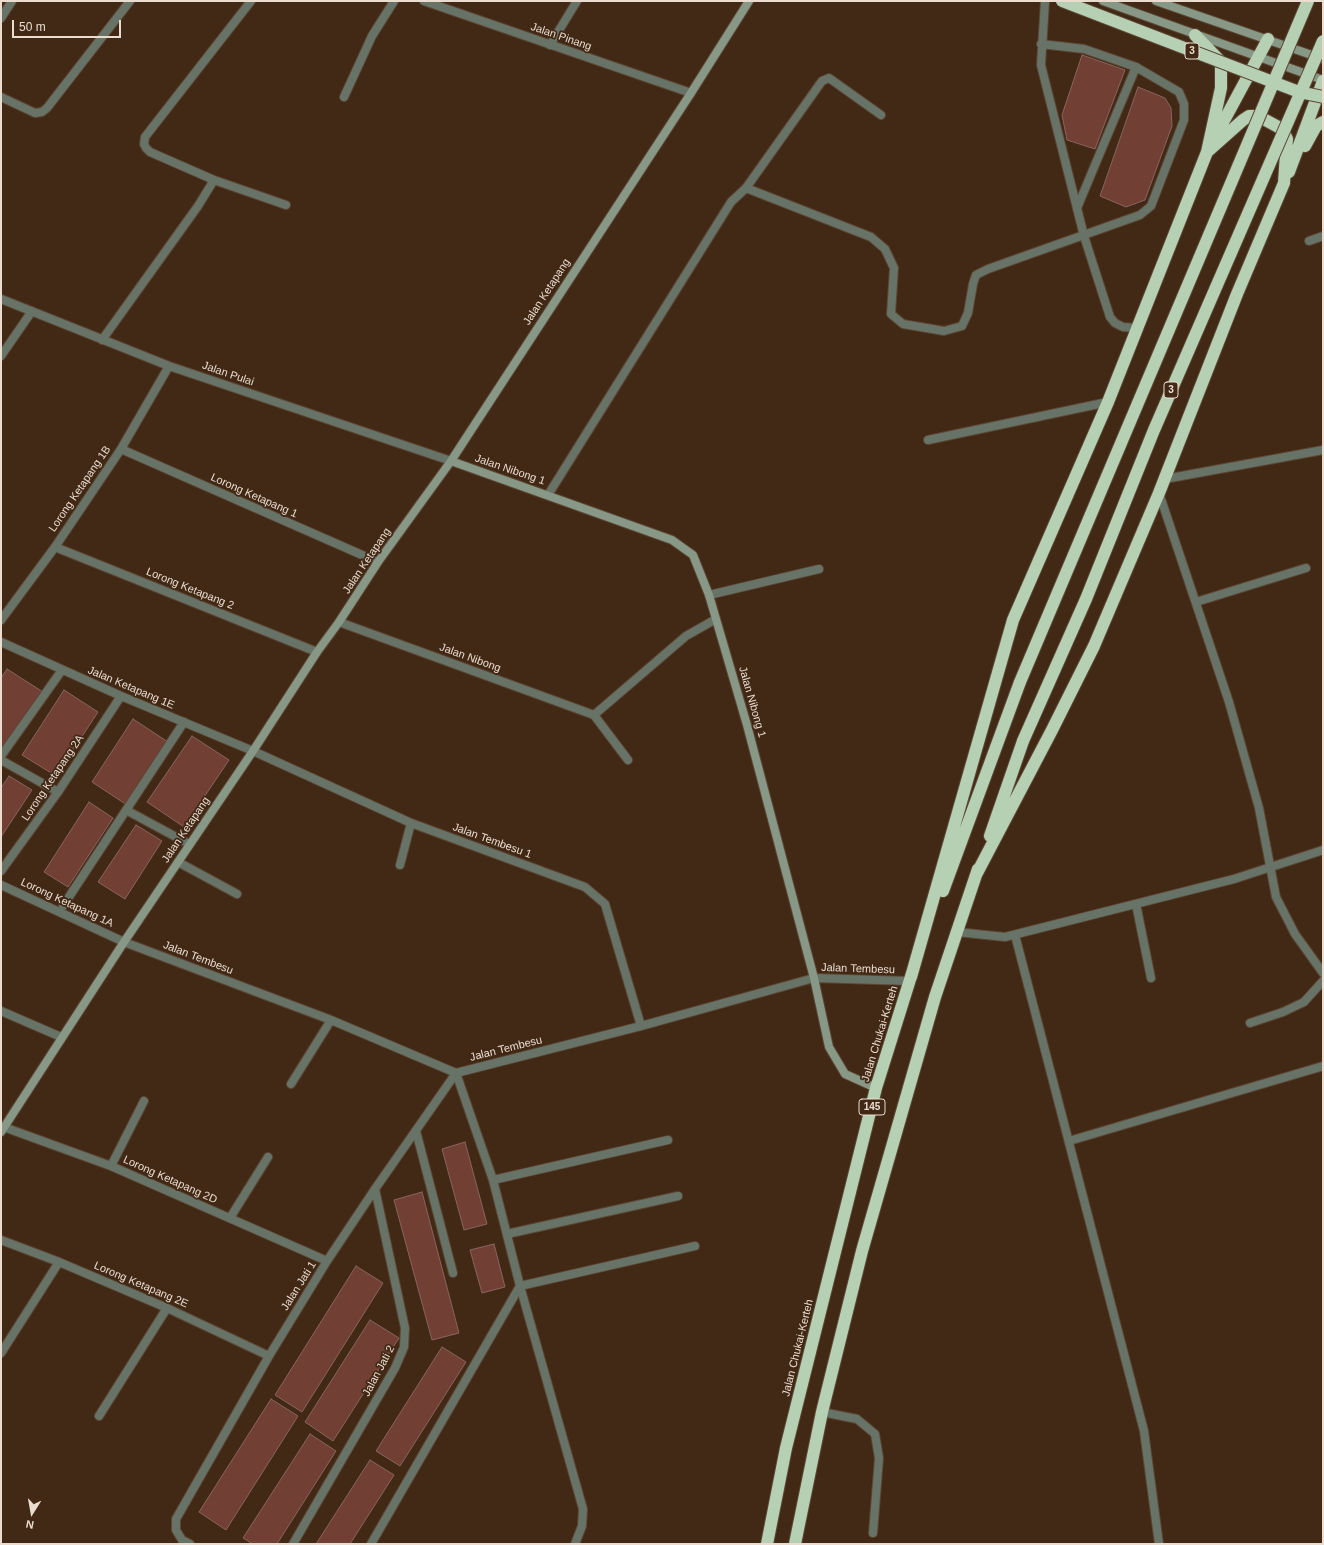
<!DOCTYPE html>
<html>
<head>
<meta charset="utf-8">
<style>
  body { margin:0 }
  #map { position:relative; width:1324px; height:1545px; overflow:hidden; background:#412915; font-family:Arial,sans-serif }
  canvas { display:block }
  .frame { position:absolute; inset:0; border:2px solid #ebdcd0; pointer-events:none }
  .north { position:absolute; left:12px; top:1493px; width:40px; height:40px; -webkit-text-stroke:3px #412915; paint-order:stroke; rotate:191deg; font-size:11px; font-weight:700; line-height:16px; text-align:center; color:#ebdcd0 }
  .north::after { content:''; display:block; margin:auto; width:14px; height:18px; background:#ebdcd0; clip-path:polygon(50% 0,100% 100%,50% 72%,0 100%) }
  .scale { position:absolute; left:12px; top:20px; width:109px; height:18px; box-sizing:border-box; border:2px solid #ebdcd0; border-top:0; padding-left:5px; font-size:12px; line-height:14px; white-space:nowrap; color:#ebdcd0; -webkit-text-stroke:3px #412915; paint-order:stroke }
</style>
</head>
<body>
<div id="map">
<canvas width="1324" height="1545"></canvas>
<div class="frame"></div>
<div class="north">N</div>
<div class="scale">50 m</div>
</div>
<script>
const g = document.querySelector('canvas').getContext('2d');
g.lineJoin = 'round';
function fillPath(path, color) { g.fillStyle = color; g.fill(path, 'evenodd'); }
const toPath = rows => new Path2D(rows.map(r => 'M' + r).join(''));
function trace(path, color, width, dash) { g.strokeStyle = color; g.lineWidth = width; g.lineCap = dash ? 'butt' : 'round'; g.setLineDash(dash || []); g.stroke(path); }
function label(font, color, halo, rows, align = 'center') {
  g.font = font + ' Arial,sans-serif'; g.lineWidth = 3.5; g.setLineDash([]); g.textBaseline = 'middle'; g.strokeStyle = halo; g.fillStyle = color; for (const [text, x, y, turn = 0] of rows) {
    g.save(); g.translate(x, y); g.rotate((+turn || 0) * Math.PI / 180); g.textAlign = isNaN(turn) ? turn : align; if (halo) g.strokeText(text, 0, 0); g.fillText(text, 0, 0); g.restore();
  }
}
const building = toPath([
  [1082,55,1125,70,1095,149,1067,140,1062,115,1082,55],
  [1138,87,1165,98,1171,108,1172,126,1145,200,1126,207,1100,196,1138,87],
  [7,669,43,692,1,753,1,678,7,669],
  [64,690,98,712,56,776,22,755,64,690],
  [133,719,168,742,127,805,92,782,133,719],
  [192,736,229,760,184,827,147,802,192,736],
  [9,776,32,790,1,837,1,788,9,776],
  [89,802,113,818,68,887,44,872,89,802],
  [136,825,162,841,125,899,98,882,136,825],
  [465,1142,487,1224,464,1230,442,1149,465,1142],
  [422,1192,459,1333,432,1340,394,1200,422,1192],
  [494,1244,505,1287,482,1293,470,1250,494,1244],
  [356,1266,383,1283,302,1412,275,1395,356,1266],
  [370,1320,399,1338,333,1441,305,1422,370,1320],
  [442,1347,466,1362,400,1466,376,1451,442,1347],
  [271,1399,298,1416,226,1530,199,1512,271,1399],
  [310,1434,336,1451,277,1544,253,1544,243,1538,310,1434],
  [370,1460,394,1475,350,1544,316,1544,370,1460]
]);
fillPath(building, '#723f35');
trace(building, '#88655e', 1);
const lane = toPath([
  [550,45,577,1],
  [746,188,822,81,829,78,881,115],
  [1077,208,1136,67],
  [1309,241,1323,236],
  [928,440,1108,402],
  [1196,602,1306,568],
  [1,756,62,670],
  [1,760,58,792],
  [126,810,189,844],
  [1136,904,1151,978],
  [63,906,184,722],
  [1250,1023,1283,1012,1304,1002,1323,981],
  [416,1131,453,1273],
  [507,1234,678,1196],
  [822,1412,857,1419,875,1434,879,1458,873,1533],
  [371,1544,520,1286]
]);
const street = toPath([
  [424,1,691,93],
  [1045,1,1041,65,1084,236,1110,317,1115,323,1123,327,1137,328],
  [1,18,12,1],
  [1,97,35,113,42,112,47,108,130,1],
  [344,97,372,36,394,1],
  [214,180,286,205],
  [1,299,169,366,451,461],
  [102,340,198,206,214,180,150,152,146,148,144,144,145,137,251,1],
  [1,356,32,311],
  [121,449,378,562],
  [1165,479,1323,450],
  [1159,493,1229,702,1259,808,1276,897,1295,934,1323,973],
  [548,495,731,202,746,188,871,237,885,249,894,268,891,314,903,324,944,331,962,326,968,313,973,284,976,275,988,269,1140,215,1151,206,1184,120,1184,104,1179,92,1136,67,1084,49,1041,44],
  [55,547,317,652],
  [709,595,819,569],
  [1,620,55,547,121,449,169,366],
  [339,622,594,715],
  [1,642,121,696,253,751,411,823,585,887,605,904,641,1026],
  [594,715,686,636,716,619],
  [594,715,628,760],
  [178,862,237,894],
  [400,865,411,823],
  [1,871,58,792,121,696],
  [1,885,124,942,331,1020,456,1073,641,1026,814,978,909,981],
  [957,932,1005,937,1234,879,1323,850],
  [1015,935,1144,1431,1159,1544],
  [1,1011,61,1037],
  [456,1073,493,1180,520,1286,583,1509,582,1526,575,1544],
  [291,1084,331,1020],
  [1,1126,111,1166,327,1261],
  [1069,1141,1323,1066],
  [111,1166,144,1101],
  [493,1180,668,1140],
  [230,1218,268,1157],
  [1,1240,59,1262,167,1308,269,1356],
  [520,1286,695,1246],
  [1,1353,59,1262],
  [99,1416,167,1308],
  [190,1544,182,1540,176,1530,176,1519,269,1356,327,1261,375,1189,456,1073],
  [293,1544,395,1368,404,1347,405,1328,375,1189]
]);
const secondary = toPath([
  [1103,1,1323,80],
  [1156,1,1323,59],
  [451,461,672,540,693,555,709,595,747,725,814,978,829,1047,845,1074,876,1088],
  [1,1132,124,942,253,751,317,652,339,622,378,562,451,461,691,93,749,1]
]);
const highway = toPath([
  [1195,35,1221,62,1221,88,1207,152],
  [1213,141,1268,39],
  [1305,146,1316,126,1323,122],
  [1289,172,1323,81],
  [990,836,1023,741],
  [943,891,1020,682],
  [911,977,1013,620,1108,402,1207,152,1243,120,1249,116,1258,116,1282,129,1287,139,1284,183,1237,294,1159,493,1094,646,1052,730,976,875],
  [767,1544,786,1448,876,1088,913,970],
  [795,1544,822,1412,862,1251,935,997,978,869]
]);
trace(lane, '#5c4633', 10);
trace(street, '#5c4633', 10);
trace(secondary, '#5c4633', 10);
trace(highway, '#5c4633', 14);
trace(lane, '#687367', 8);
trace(street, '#687367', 8);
trace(secondary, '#889886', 8);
trace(highway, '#b6d0b4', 12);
const highwayBridge = toPath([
  [1062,1,1299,92,1323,97],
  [1020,682,1308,1],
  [1023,741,1086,599,1154,430,1323,41]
]);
trace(highwayBridge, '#5c4633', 14, []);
trace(highwayBridge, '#b6d0b4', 12);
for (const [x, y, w] of [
  [1192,51,14],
  [1171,390,14],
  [872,1107,26]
]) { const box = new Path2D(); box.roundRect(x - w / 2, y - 8, w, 16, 3); g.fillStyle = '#412915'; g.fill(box); trace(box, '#ebdcd0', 1); }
label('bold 10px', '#ebdcd0', null, [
  ["3",1192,51],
  ["3",1171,390],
  ["145",872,1107]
]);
label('11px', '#ebdcd0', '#412915', [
  ["Jalan Pinang",561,37,19],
  ["Jalan Ketapang",547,292,-57],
  ["Jalan Pulai",228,374,19],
  ["Jalan Nibong 1",510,470,19],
  ["Lorong Ketapang 1B",80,489,-56],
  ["Lorong Ketapang 1",254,496,24],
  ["Jalan Ketapang",367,561,-56],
  ["Lorong Ketapang 2",190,589,22],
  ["Jalan Nibong",470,658,20],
  ["Jalan Ketapang 1E",131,688,23],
  ["Jalan Nibong 1",752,702,74],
  ["Lorong Ketapang 2A",53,778,-56],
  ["Jalan Ketapang",186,830,-56],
  ["Jalan Tembesu 1",492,841,20],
  ["Lorong Ketapang 1A",67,903,25],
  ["Jalan Tembesu",198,958,21],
  ["Jalan Tembesu",858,969,2],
  ["Jalan Chukai-Kerteh",880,1034,-73],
  ["Jalan Tembesu",506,1049,-14],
  ["Lorong Ketapang 2D",170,1180,24],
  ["Lorong Ketapang 2E",141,1285,23],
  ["Jalan Jati 1",299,1286,-58],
  ["Jalan Chukai-Kerteh",798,1348,-76],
  ["Jalan Jati 2",379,1371,-62]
]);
</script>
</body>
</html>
